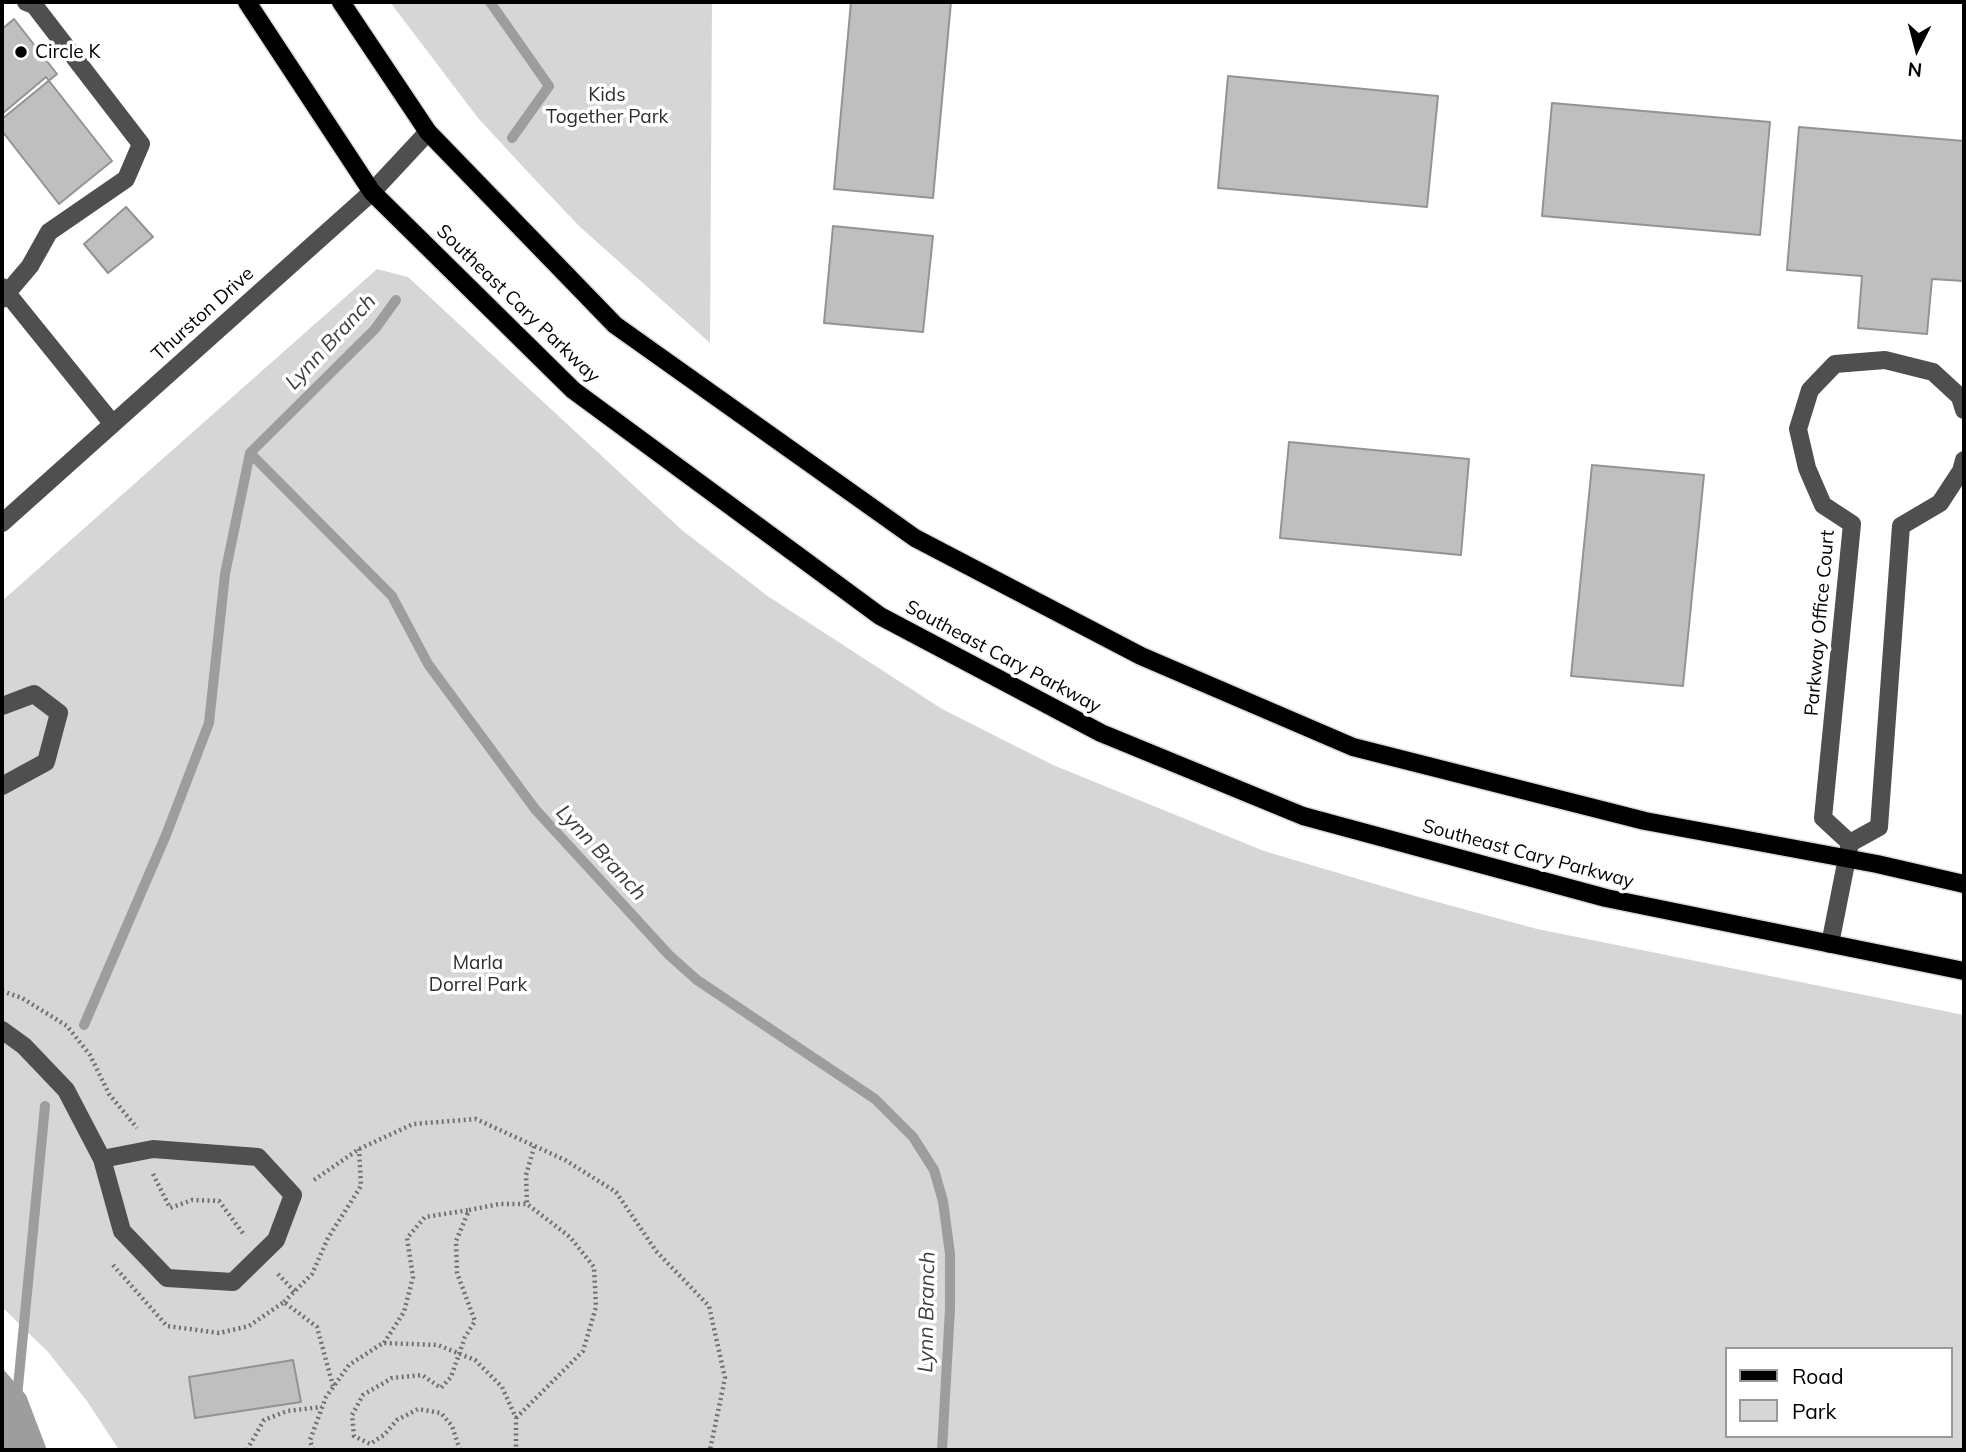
<!DOCTYPE html>
<html>
<head>
<meta charset="utf-8">
<style>
  body { margin:0 }
  #map { position:relative; width:1966px; height:1452px; overflow:hidden; background:#fff; font-family:Mulish,sans-serif }
  canvas { display:block }
  .frame { position:absolute; inset:0; border:4px solid #000; pointer-events:none }
  .legend { position:absolute; left:1725px; top:1347px; width:228px; height:91px; box-sizing:border-box; background:#fff; border:2px solid #999; margin:0; padding:9px 12px; list-style:none; font-size:21px; color:#000 }
  .legend li { display:flex; align-items:center; gap:14px; height:35px }
  .legend b { width:35px; border:2px solid #999 }
  .north { position:absolute; left:1882px; top:14px; width:70px; height:70px; -webkit-text-stroke:5px #fff; paint-order:stroke; rotate:186deg; font-size:19px; font-weight:700; line-height:28px; text-align:center; color:#000 }
  .north::after { content:''; display:block; margin:auto; width:24px; height:32px; background:#000; clip-path:polygon(50% 0,100% 100%,50% 72%,0 100%) }
</style>
</head>
<body>
<div id="map">
<canvas width="1966" height="1452"></canvas>
<div class="frame"></div>
<ul class="legend">
<li><b style="height:9px;background:#000"></b>Road</li>
<li><b style="height:19px;background:#d6d6d6"></b>Park</li>
</ul>
<div class="north">N</div>
</div>
<script>
const g = document.querySelector('canvas').getContext('2d');
g.lineJoin = 'round';
function fillPath(path, color) { g.fillStyle = color; g.fill(path, 'evenodd'); }
const toPath = rows => new Path2D(rows.map(r => 'M' + r).join(''));
function trace(path, color, width, dash) { g.strokeStyle = color; g.lineWidth = width; g.lineCap = dash ? 'butt' : 'round'; g.setLineDash(dash || []); g.stroke(path); }
function label(font, color, halo, rows, align = 'center') {
  g.font = font + ' Mulish,sans-serif'; g.lineWidth = 7; g.setLineDash([]); g.textBaseline = 'middle'; g.strokeStyle = halo; g.fillStyle = color; for (const [text, x, y, turn = 0] of rows) {
    g.save(); g.translate(x, y); g.rotate((+turn || 0) * Math.PI / 180); g.textAlign = isNaN(turn) ? turn : align; if (halo) g.strokeText(text, 0, 0); g.fillText(text, 0, 0); g.restore();
  }
}
fillPath(toPath([
  [390,2,712,2,710,343,579,226,526,170,478,118],
  [377,269,408,277,683,531,769,597,942,709,1053,765,1264,851,1419,897,1537,929,1964,1015,1964,1450,119,1450,87,1401,48,1352,2,1307,2,601],
  [1726,1349,1950,1349,1950,1436,1726,1436]
]), '#d6d6d6');
fillPath(toPath([
  [2,1368,26,1395,47,1450,2,1450]
]), '#9d9d9d');
trace(toPath([
  [490,2,549,86,512,138],
  [250,453,392,596,428,664,535,809,669,955,697,980,875,1099,913,1137,934,1170,943,1201,950,1254,950,1309,942,1450],
  [250,453,375,329,396,300],
  [84,1025,166,835,209,723,225,574,250,453],
  [17,1397,45,1106]
]), '#9d9d9d', 10);
const building = toPath([
  [851,2,951,2,933,198,834,189,851,2],
  [14,19,57,74,2,119,2,29,14,19],
  [1228,76,1438,96,1427,207,1218,188,1228,76],
  [46,77,112,161,59,204,2,131,2,114,46,77],
  [1552,103,1770,122,1760,235,1542,216,1552,103],
  [1799,127,1964,141,1964,281,1932,279,1927,334,1858,328,1862,276,1787,270,1799,127],
  [126,207,153,237,108,273,84,244,126,207],
  [833,226,933,236,923,332,824,323,833,226],
  [1289,442,1469,459,1461,555,1280,538,1289,442],
  [1592,465,1704,475,1683,686,1571,676,1592,465],
  [293,1360,301,1402,195,1418,189,1377,293,1360]
]);
fillPath(building, '#bfbfbf');
trace(building, '#939393', 2);
const major = toPath([
  [247,2,372,192,573,390,880,616,1101,733,1303,816,1606,898,1964,971],
  [341,2,428,132,615,325,915,538,1141,656,1353,747,1645,821,1877,864,1964,884]
]);
trace(major, '#dbdbdb', 21);
trace(toPath([
  [2,991,22,998,67,1026,90,1055,109,1094,137,1128],
  [153,1174,170,1208,192,1200,219,1201,245,1236],
  [314,1180,359,1149,413,1124,476,1119,565,1160,616,1192,656,1251,709,1306,725,1378,710,1450],
  [113,1265,167,1326,219,1333,249,1326,284,1302,317,1327,333,1386],
  [278,1274,295,1292],
  [284,1302,312,1274,328,1238,361,1186,359,1149],
  [384,1343,404,1312,413,1277,407,1238,425,1217,469,1210],
  [516,1418,583,1351,596,1307,594,1267,570,1237,527,1204,526,1175,535,1144],
  [247,1450,264,1420,287,1411,322,1407],
  [313,1450,310,1440,326,1397,349,1365,383,1343,438,1345,475,1360,502,1387,516,1418,516,1450],
  [460,1450,452,1426,441,1413,418,1409,397,1420,384,1435,370,1444,354,1436,352,1415,363,1395,392,1378,422,1375,441,1388,451,1377,465,1337,475,1321,457,1273,456,1241,469,1210,499,1204,527,1204]
]), '#717171', 4.5, [2, 3.5]);
trace(toPath([
  [2,287,112,423],
  [2,299,30,266,49,232,126,179,141,144,34,5,26,2],
  [2,523,372,192,428,132],
  [2,706,34,694,59,713,46,762,2,786],
  [1850,843,1823,818,1852,524,1823,505,1807,468,1798,429,1810,390,1835,364,1885,360,1933,372,1960,397,1964,410],
  [1830,944,1850,843,1879,827,1901,526,1940,503,1961,471,1964,460],
  [2,1030,24,1046,66,1090,102,1159,122,1231,167,1278,233,1282,276,1240,293,1195,258,1157,153,1149,102,1159]
]), '#4f4f4f', 18);
trace(major, '#000', 18);
for (const [x, y, r, color] of [
  [21,52,7,"#000"]
]) { const dot = new Path2D(); dot.arc(x, y, r, 0, 2 * Math.PI); g.fillStyle = color; g.fill(dot); trace(dot, '#fff', 2.5); }
label('19px', '#000', '#fff', [
  ["Circle K",35,52]
], 'left');
label('19px', '#2d2d2d', '#fff', [
  ["Kids",607,95],
  ["Together Park",607,117],
  ["Marla",478,963],
  ["Dorrel Park",478,985]
]);
label('19px', '#000', '#fff', [
  ["Southeast Cary Parkway",518,304,44],
  ["Thurston Drive",203,314,-42],
  ["Parkway Office Court",1820,623,-85],
  ["Southeast Cary Parkway",1003,657,28],
  ["Southeast Cary Parkway",1528,854,15]
]);
label('italic 21px', '#3e3e3e', '#fff', [
  ["Lynn Branch",331,342,-47],
  ["Lynn Branch",601,853,47],
  ["Lynn Branch",927,1312,-89]
]);
</script>
</body>
</html>
